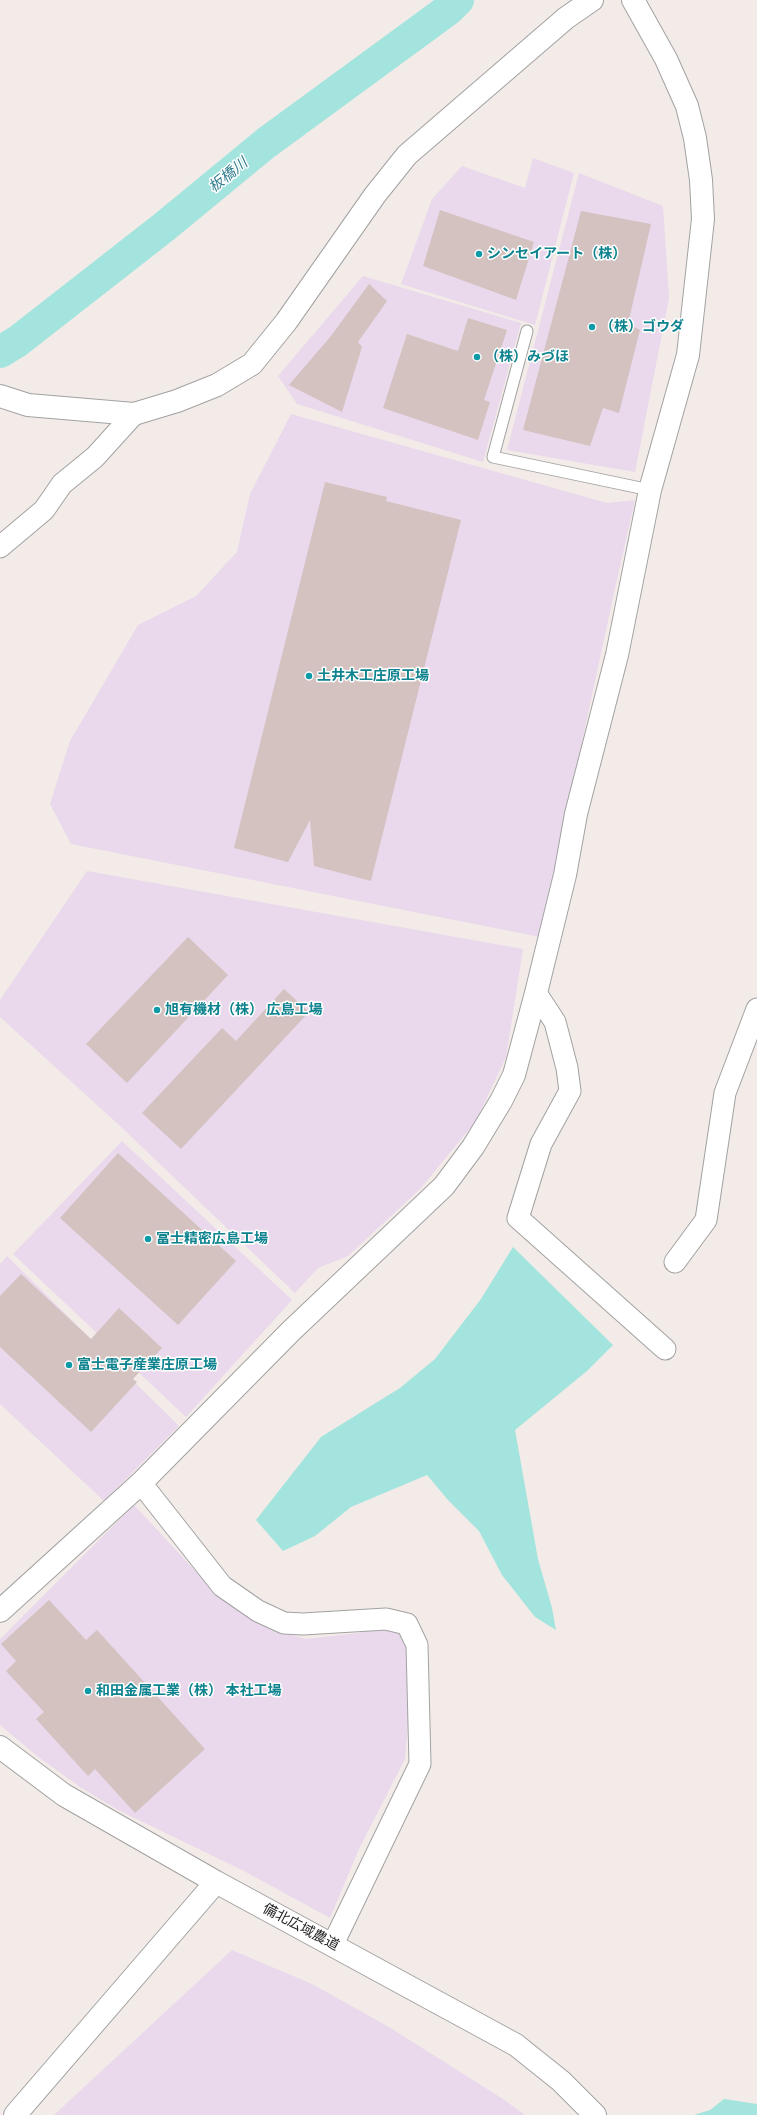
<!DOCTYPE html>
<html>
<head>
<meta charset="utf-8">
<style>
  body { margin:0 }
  canvas { display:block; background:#f2ebe7 }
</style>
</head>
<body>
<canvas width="757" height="2115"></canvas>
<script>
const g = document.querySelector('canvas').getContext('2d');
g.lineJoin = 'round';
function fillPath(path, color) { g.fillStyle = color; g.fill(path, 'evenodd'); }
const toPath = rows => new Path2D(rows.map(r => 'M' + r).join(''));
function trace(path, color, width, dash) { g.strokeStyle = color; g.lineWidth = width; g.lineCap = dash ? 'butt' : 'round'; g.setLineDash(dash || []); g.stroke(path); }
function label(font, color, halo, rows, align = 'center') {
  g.font = font + ' "Golos Text","Noto Sans JP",sans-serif'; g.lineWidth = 3; g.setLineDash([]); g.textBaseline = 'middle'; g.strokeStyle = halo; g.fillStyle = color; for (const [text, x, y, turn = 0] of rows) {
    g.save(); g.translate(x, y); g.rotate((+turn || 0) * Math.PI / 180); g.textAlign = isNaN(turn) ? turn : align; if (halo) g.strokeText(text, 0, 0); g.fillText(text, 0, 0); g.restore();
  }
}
fillPath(toPath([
  [533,158,574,173,535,325,401,284,432,199,462,166,525,188],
  [579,173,663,206,669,298,635,472,507,450],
  [363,276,521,323,483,462,297,404,278,376],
  [291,414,607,503,635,500,614,593,540,937,71,844,50,804,70,741,138,625,196,596,237,552,250,494],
  [87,871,523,949,506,1057,476,1121,420,1189,348,1256,318,1268,295,1293,119,1125,0,1017,0,1000],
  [122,1141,292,1300,186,1417,13,1254],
  [7,1256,179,1426,104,1501,0,1404,0,1264],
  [134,1505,215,1592,281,1632,306,1639,358,1633,385,1628,404,1633,408,1645,411,1691,405,1759,359,1849,330,1918,244,1871,118,1810,80,1787,37,1756,0,1725,0,1639],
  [232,1950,312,1984,389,2027,503,2099,525,2115,54,2115]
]), '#ead9ec');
fillPath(toPath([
  [513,1247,613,1345,587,1371,515,1430,538,1559,552,1608,556,1630,535,1617,502,1575,479,1531,448,1500,427,1475,351,1507,315,1536,283,1551,256,1520,321,1437,400,1388,435,1359,481,1299],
  [724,2099,757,2104,757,2115,694,2115,710,2110]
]), '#a4e4df');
trace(toPath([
  [0,352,18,341,164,227,266,143,449,9,458,0]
]), '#a4e4df', 32);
fillPath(toPath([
  [440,210,534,242,516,300,423,266],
  [581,211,651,224,628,324,640,330,619,413,603,408,590,446,523,430],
  [369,284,387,301,358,342,362,347,342,412,289,385,331,336],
  [468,318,507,330,484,400,490,402,478,440,383,408,407,334,458,351],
  [325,482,387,497,386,501,461,520,371,881,314,866,310,820,288,862,234,848],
  [188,937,228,975,127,1083,86,1044],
  [284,989,309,1012,181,1149,142,1113,222,1028,236,1041],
  [118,1153,236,1261,178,1325,60,1218],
  [21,1274,91,1339,119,1308,162,1348,133,1379,137,1382,91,1432,0,1347,0,1296],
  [49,1600,86,1640,97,1630,205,1749,135,1813,95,1769,88,1776,36,1719,44,1712,6,1671,16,1661,1,1644]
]), '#d3c2c0');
const service = toPath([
  [527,331,493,457,650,490]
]);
const minor = toPath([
  [0,547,44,510,62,484,95,457,134,414],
  [536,993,555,1022,567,1068,570,1091,541,1144,518,1218,665,1349],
  [675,1262,706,1220,725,1093,757,1009],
  [141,1483,222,1586,258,1611,284,1623,303,1624,386,1619,407,1624,417,1645,420,1764,333,1944]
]);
const tertiary = toPath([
  [0,396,28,405,134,414,177,401,217,385,252,364,286,322,375,195,407,155,566,18,592,0],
  [0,1611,141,1483,291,1331,444,1186,473,1147,501,1101,514,1075,536,993,565,875,576,814,617,655,650,490,688,355,703,219,701,180,695,138,687,106,666,59,633,0],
  [0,1747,64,1795,216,1882,516,2045,561,2081,595,2115],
  [15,2115,216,1882]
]);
trace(service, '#a2a2a2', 13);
trace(minor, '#a2a2a2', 23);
trace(tertiary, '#a2a2a2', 24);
trace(service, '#fff', 11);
trace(minor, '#fff', 21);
trace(tertiary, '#fff', 22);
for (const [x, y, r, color] of [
  [479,254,4,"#0f9aa8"],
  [592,327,4,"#0f9aa8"],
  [477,357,4,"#0f9aa8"],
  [309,676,4,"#0f9aa8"],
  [157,1010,4,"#0f9aa8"],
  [148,1239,4,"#0f9aa8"],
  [69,1365,4,"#0f9aa8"],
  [88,1691,4,"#0f9aa8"]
]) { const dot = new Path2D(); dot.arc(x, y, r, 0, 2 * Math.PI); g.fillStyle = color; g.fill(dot); trace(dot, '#fff', 1.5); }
label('bold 14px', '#0d838f', '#fff', [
  ["シンセイアート（株）",487,254],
  ["（株）ゴウダ",600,327],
  ["（株）みづほ",485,357],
  ["土井木工庄原工場",317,676],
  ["旭有機材（株） 広島工場",165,1010],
  ["冨士精密広島工場",156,1239],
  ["富士電子産業庄原工場",77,1365],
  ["和田金属工業（株） 本社工場",96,1691]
], 'left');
label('14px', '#212121', '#fff', [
  ["備北広域農道",301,1927,28]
]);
label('italic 15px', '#367f91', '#fff', [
  ["板橋川",228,175,-39]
]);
</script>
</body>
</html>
